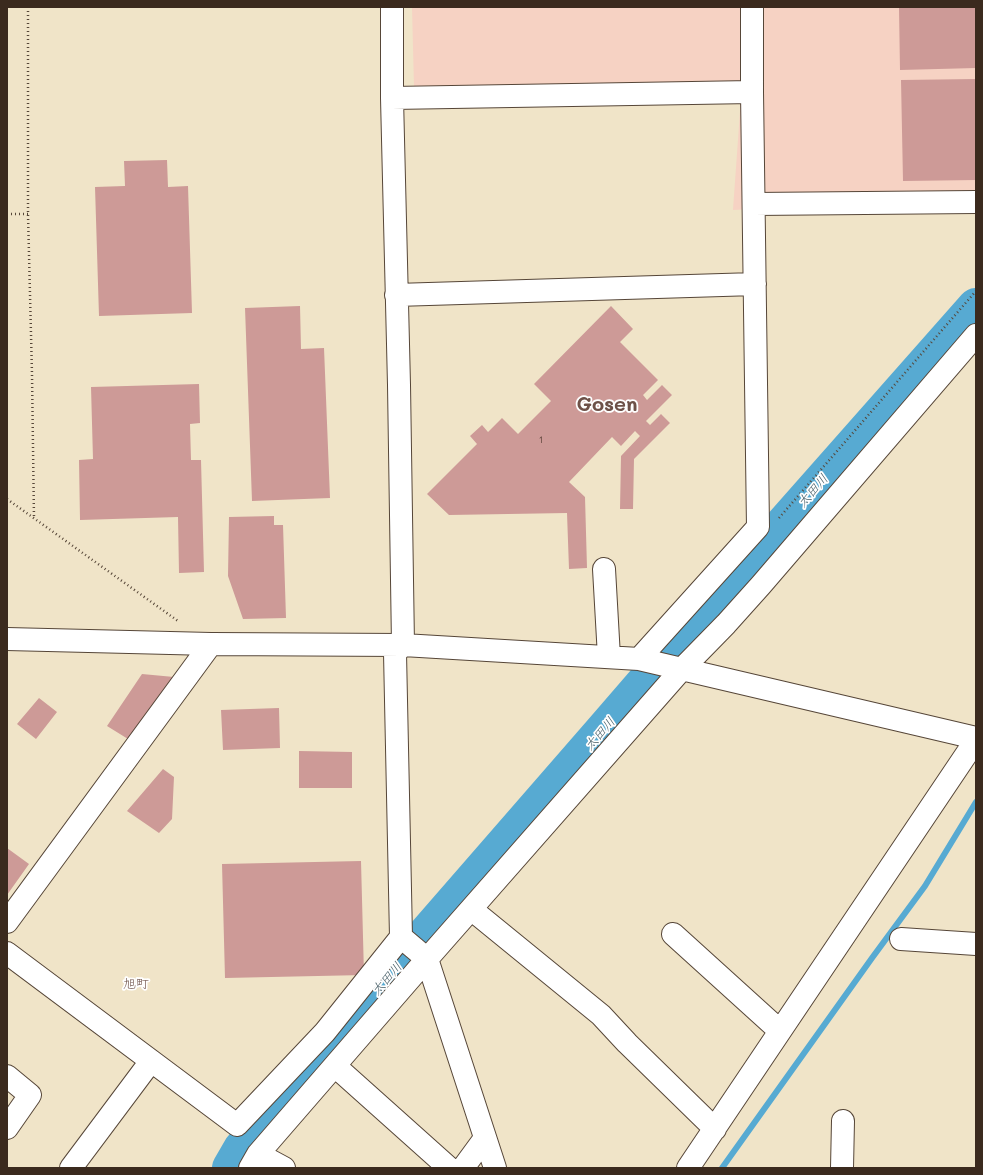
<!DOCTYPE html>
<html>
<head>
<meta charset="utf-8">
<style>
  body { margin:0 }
  #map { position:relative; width:983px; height:1175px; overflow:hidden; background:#f0e4c8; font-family:Mali,sans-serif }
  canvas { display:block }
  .frame { position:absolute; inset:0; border:8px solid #3b2a1e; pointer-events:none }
</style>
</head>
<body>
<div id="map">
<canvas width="983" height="1175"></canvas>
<div class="frame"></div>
</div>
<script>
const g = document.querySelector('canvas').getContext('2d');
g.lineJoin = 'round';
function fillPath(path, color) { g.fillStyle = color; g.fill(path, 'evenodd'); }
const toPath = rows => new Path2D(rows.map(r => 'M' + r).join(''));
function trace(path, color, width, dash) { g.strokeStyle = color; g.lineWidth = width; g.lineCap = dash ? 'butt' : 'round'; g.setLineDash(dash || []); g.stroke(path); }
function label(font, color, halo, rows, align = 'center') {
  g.font = font + ' Mali,"Klee One",sans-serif'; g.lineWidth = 3.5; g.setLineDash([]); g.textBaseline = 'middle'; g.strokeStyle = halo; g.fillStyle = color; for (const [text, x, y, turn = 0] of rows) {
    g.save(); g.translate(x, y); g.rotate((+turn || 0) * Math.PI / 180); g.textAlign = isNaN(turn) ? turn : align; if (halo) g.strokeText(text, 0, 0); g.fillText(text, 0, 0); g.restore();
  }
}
fillPath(toPath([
  [412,7,976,7,976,198,733,210,742,84,414,87]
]), '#f6d2c3');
trace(toPath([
  [722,1168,872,958,925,886,976,802]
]), '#57aad2', 6);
trace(toPath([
  [231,1168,242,1149,337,1037,606,728,689,632,976,307]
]), '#57aad2', 38);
fillPath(toPath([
  [899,7,976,7,976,68,900,70],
  [976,79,976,180,903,181,901,80],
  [167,160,168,187,188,186,192,313,99,316,95,187,125,186,124,161],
  [300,306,301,349,324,348,330,498,252,501,245,308],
  [611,306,633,329,620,342,658,380,643,395,647,400,662,385,672,395,646,421,650,425,661,414,670,423,634,459,633,509,620,509,621,456,640,436,635,431,621,446,612,437,569,482,585,497,587,568,569,569,567,513,449,515,427,494,477,444,470,436,482,425,488,432,502,418,518,434,551,401,534,384],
  [199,384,200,423,190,424,191,460,201,460,204,572,179,573,178,517,80,520,79,460,93,459,91,387],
  [274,516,274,525,283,525,286,618,243,619,228,576,229,517],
  [142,674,174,677,128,739,107,726],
  [39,698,57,712,36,739,17,724],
  [279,708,280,748,223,750,221,710],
  [299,751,352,752,352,788,299,788],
  [163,769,174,777,172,819,159,833,127,811],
  [7,848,29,864,7,895],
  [361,861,364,975,225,978,222,864]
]), '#cd9a97');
const minor = toPath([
  [392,98,752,92],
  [754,204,976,202],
  [396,295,755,284],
  [604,569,609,657],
  [7,639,211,644,403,645,639,659,976,738],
  [639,659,758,527,752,92,752,7],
  [471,909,601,1015,627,1043,715,1129],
  [7,922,211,644],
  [673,934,780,1031],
  [401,937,427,959,495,1168],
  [901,939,976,944],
  [7,953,237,1125,325,1032,401,937,395,653,403,645,399,385,392,98,392,7],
  [335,1066,449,1168],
  [7,1076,30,1095,7,1128],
  [258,1154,284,1168],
  [71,1168,151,1061],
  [250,1168,258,1154,427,959,681,670,726,624,761,585,976,335],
  [463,1168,485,1138],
  [688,1168,976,740],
  [842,1168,843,1121]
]);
trace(minor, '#564638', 24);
trace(toPath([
  [28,7,28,214,32,374,34,519],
  [7,214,28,214],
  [7,499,178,621],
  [779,518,976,291]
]), '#564638', 2.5, [1, 3]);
trace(minor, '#fff', 22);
label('10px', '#60463c', null, [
  ["1",541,440]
]);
label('italic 13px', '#465d66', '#fff', [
  ["太田川",813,491,-49],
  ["太田川",600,734,-49],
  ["太田川",387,979,-49]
]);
label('13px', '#6e5148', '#fff', [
  ["旭町",136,984]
]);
label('bold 20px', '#6e5148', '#fff', [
  ["Gosen",607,405]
]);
</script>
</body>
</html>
